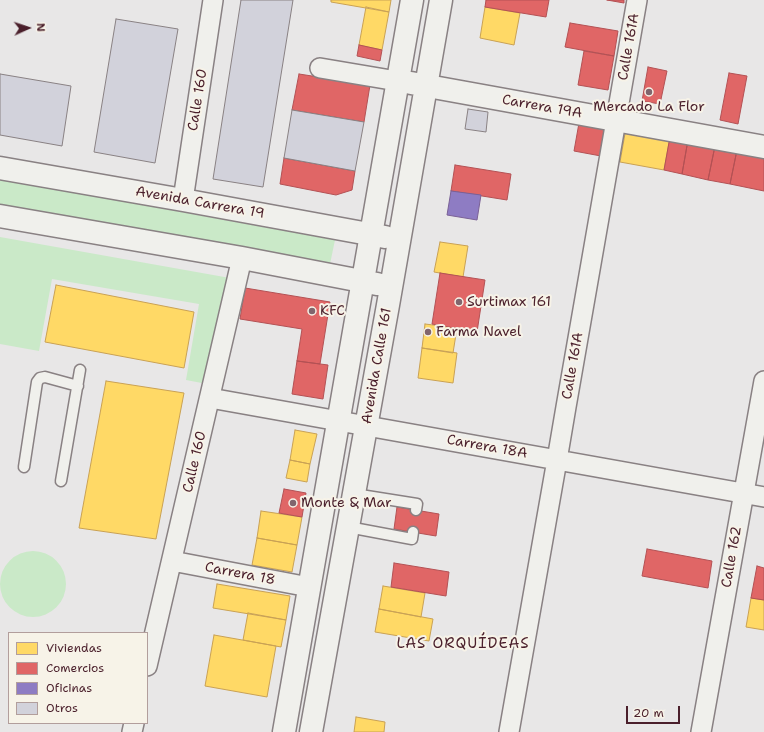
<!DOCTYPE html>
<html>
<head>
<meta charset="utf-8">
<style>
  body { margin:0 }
  #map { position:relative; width:764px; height:732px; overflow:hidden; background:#e8e7e7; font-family:"Shantell Sans",sans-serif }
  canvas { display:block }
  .legend { position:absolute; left:8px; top:632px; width:140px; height:92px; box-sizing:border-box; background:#f7f3e8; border:1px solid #b29e9c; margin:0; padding:5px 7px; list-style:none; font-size:12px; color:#4a1f2b }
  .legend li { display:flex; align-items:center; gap:8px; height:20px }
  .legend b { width:20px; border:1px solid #b29e9c }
  .north { position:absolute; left:8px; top:8px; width:40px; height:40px; -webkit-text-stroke:3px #f7f3e8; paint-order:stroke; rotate:87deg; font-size:11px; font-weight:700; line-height:16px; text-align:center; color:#4a1f2b }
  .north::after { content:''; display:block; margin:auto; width:14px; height:18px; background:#4a1f2b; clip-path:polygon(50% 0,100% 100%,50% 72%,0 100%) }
  .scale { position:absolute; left:626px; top:706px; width:54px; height:18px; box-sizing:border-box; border:2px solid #4a1f2b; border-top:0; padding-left:5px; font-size:12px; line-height:14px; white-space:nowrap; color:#4a1f2b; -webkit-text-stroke:3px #f7f3e8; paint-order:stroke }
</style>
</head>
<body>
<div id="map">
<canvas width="764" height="732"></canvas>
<ul class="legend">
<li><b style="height:11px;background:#ffd966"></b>Viviendas</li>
<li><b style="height:11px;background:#e06666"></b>Comercios</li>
<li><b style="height:11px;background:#8e7cc3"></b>Oficinas</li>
<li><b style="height:11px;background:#d2d2db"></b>Otros</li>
</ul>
<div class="north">N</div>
<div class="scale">20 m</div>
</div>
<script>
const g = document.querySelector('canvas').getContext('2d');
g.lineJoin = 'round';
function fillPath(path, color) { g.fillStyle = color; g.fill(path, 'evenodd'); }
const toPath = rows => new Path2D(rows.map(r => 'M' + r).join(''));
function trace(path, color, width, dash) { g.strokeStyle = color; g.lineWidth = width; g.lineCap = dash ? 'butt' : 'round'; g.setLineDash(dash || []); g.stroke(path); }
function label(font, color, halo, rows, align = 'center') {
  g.font = font + ' "Shantell Sans",sans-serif'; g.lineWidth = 4; g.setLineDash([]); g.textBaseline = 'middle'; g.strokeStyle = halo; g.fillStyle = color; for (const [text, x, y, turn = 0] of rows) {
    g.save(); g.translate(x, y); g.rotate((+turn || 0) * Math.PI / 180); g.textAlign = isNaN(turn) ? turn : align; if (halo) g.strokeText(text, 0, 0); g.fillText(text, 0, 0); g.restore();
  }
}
fillPath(toPath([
  [0,179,335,240,330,264,198,239,0,205],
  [0,237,230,278,207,384,186,380,199,304,52,279,39,351,0,344],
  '0 584a33 33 0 1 1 66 0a33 33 0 1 1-66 0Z'
]), '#cae9c8');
const homes = toPath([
  [331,0,391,0,389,12,331,2,331,0],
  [366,7,389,12,382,50,359,45,366,7],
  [485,7,520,13,514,45,480,38,485,7],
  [626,128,670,137,664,170,620,162,626,128],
  [440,242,468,246,463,277,434,272,440,242],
  [56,285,194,312,184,368,45,342,56,285],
  [425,324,457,328,453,353,422,348,425,324],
  [422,348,457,353,453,383,418,378,422,348],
  [106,381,184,393,156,539,79,528,106,381],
  [295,430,317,434,310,464,290,460,295,430],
  [290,460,310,464,307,482,286,478,290,460],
  [261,511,302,517,297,545,257,538,261,511],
  [257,538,297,545,292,572,252,565,257,538],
  [217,584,290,596,286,620,213,608,217,584],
  [383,586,425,593,421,617,379,609,383,586],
  [751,598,764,600,764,630,746,627,751,598],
  [379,609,433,619,429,641,375,632,379,609],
  [248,613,286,620,281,647,243,640,248,613],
  [214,635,276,646,267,697,205,686,214,635],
  [356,717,385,722,384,732,354,732,356,717]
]);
fillPath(homes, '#ffd966');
trace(homes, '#c9a154', 1);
const shops = toPath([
  [486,0,549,0,546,17,485,7,486,0],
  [607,0,624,0,624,3,607,0],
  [570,23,618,31,614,56,565,47,570,23],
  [359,45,382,50,380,61,357,56,359,45],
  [584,51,614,56,608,90,578,85,584,51],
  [648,67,667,71,660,104,642,101,648,67],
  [729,73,747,76,738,124,720,120,729,73],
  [299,74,370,85,364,122,292,110,299,74],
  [579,123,606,129,601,156,574,151,579,123],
  [670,137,688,140,682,174,664,170,670,137],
  [688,140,715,146,708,180,682,174,688,140],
  [715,146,737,150,730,184,708,180,715,146],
  [737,150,764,155,764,191,730,184,737,150],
  [284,158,355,171,352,190,336,195,280,184,284,158],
  [455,165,511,174,507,200,451,191,455,165],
  [440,273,485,280,477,332,432,324,440,273],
  [245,288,330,302,320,364,297,361,302,329,240,319,245,288],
  [297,361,328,365,323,399,292,394,297,361],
  [284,489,306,493,302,517,279,513,284,489],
  [397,507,439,514,436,536,394,529,397,507],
  [647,549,712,561,708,588,642,576,647,549],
  [394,563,449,572,446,596,391,587,394,563],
  [757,566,764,568,764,600,751,598,757,566]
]);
fillPath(shops, '#e06666');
trace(shops, '#b35154', 1);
const offices = toPath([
  [451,191,481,195,477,220,447,215,451,191]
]);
fillPath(offices, '#8e7cc3');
trace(offices, '#7a6095', 1);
const building = toPath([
  [241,0,293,0,263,187,213,179,241,0],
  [116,19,178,29,155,163,94,152,116,19],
  [0,74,71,86,62,146,0,135,0,74],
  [468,109,488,112,486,132,465,129,468,109],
  [292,110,364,122,355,171,284,158,292,110]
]);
fillPath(building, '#d2d2db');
trace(building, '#898183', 1);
const lane = toPath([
  [24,467,37,382,40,378,45,377,78,386],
  [61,481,80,370],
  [354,494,417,504,416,510],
  [348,527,412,539,413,532]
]);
const street = toPath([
  [320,68,397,81],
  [183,200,213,0],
  [210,398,764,497],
  [172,561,309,587],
  [147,666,242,258],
  [132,732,134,723],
  [509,732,557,460,566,407,637,0],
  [701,732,764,381]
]);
const secondary = toPath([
  [411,83,764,147],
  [0,168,183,200,385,237],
  [0,216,242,258,377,284],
  [284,732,412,0],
  [311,732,388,305,441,0]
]);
trace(lane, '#898183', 13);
trace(street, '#898183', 22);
trace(secondary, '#898183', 25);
trace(lane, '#f0f0ec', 10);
trace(street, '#f0f0ec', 19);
trace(secondary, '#f0f0ec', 22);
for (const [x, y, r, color] of [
  [649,92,4,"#81656d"],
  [459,302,4,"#81656d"],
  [312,311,4,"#81656d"],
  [428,332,4,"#81656d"],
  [293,503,4,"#81656d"]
]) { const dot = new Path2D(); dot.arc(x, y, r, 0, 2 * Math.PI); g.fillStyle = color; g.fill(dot); trace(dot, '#f7f3e8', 1.5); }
label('14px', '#4a1f2b', '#f7f3e8', [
  ["Calle 161A",629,47,-80],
  ["Calle 160",198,100,-81],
  ["Carrera 19A",542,107,10],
  ["Avenida Carrera 19",200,203,10],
  ["Avenida Calle 161",377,366,-80],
  ["Calle 161A",573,366,-80],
  ["Carrera 18A",487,447,10],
  ["Calle 160",195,462,-77],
  ["Calle 162",732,557,-80],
  ["Carrera 18",240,574,11]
]);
label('14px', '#4a1f2b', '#f7f3e8', [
  ["Mercado La Flor",649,107,"center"],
  ["Surtimax 161",467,302],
  ["KFC",320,311],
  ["Farma Navel",436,332],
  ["Monte & Mar",301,503]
], 'left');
g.letterSpacing = '1px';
label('15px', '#4a1f2b', '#f7f3e8', [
  ["LAS ORQUÍDEAS",463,644]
]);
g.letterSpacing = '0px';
</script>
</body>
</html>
